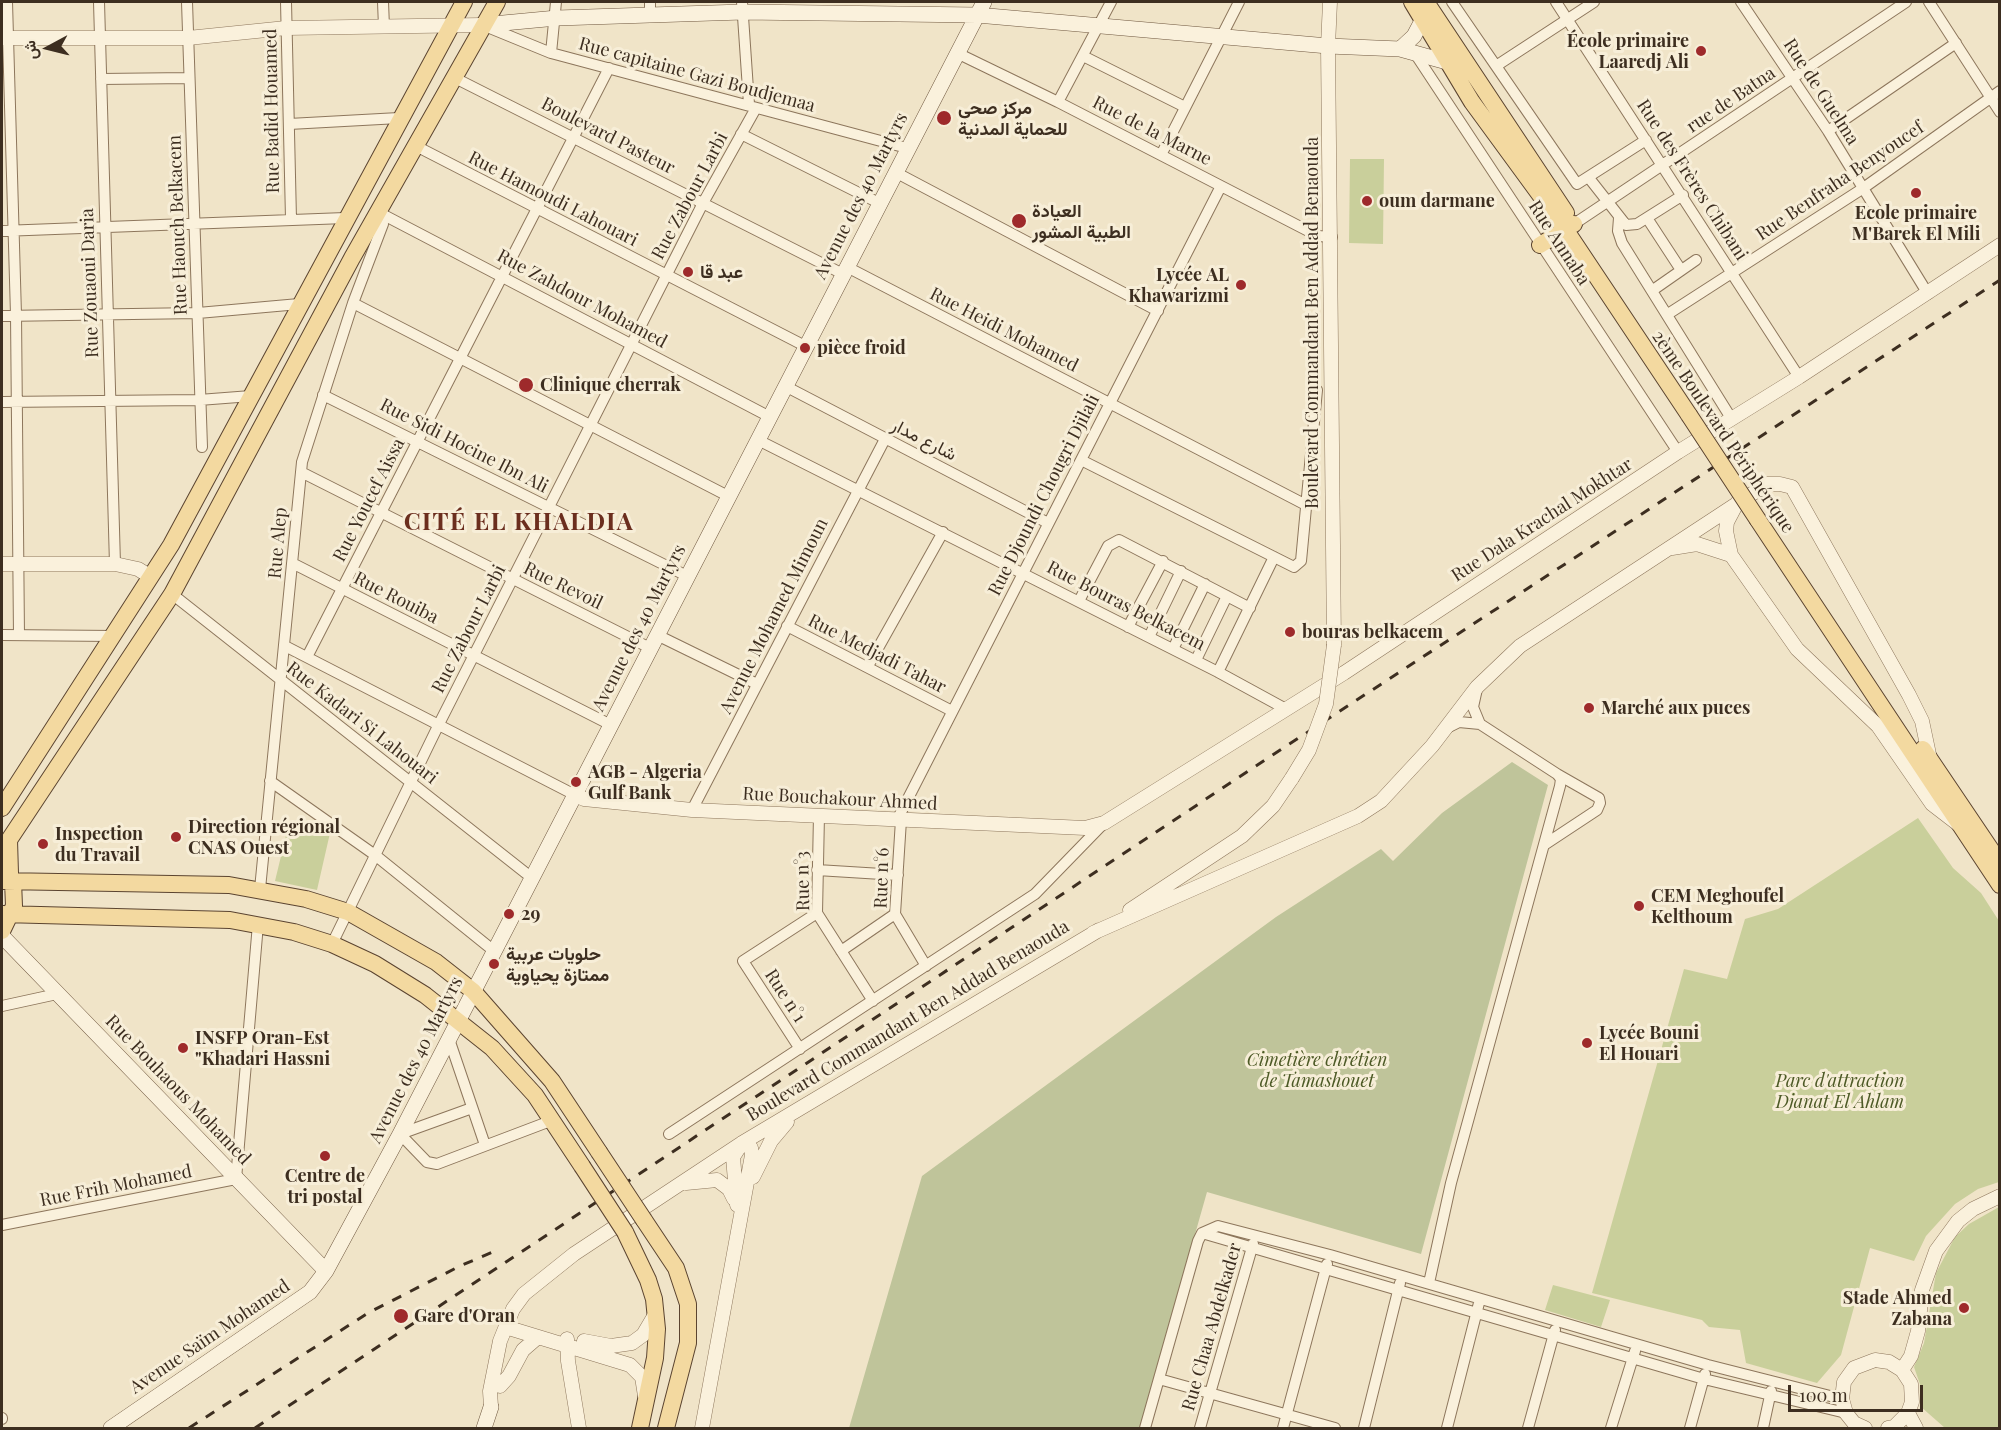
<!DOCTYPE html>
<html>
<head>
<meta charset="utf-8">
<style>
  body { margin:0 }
  #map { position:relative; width:2001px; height:1430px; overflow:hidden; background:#f0e4c8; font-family:"Playfair Display",Vazirmatn,serif }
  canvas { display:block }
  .frame { position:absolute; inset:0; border:3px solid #3d2e20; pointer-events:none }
  .north { position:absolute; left:18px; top:18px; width:60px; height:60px; -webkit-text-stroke:4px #f7eed8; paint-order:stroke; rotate:263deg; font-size:16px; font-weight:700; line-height:24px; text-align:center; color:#3d2e20 }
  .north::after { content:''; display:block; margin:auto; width:21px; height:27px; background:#3d2e20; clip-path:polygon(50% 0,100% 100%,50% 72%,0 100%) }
  .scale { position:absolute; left:1788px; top:1385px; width:135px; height:27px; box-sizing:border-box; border:3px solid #3d2e20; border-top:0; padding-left:8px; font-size:18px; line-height:21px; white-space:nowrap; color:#3d2e20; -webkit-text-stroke:4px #f7eed8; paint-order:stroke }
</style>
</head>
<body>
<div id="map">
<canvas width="2001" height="1430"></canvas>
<div class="frame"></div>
<div class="north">ش</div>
<div class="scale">100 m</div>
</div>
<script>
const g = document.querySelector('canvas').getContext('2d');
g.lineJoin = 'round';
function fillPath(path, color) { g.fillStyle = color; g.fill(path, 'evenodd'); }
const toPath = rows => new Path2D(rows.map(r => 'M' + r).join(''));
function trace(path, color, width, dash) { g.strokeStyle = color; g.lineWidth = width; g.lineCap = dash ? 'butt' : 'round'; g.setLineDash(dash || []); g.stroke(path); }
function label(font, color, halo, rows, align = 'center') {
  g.font = font + ' "Playfair Display",Vazirmatn,serif'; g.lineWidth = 6; g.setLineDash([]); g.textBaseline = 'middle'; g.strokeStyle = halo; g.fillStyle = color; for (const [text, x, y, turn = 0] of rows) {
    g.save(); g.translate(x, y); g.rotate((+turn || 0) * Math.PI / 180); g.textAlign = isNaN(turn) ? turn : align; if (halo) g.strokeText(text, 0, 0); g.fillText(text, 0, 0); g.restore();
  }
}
fillPath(toPath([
  [1350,159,1384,159,1383,244,1349,243],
  [1918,818,1953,868,1981,893,1999,921,1999,1182,1978,1189,1955,1204,1926,1236,1914,1261,1870,1248,1841,1355,1817,1383,1746,1363,1740,1330,1709,1327,1702,1320,1592,1293,1684,969,1727,979,1745,919,1778,909],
  [289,823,330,833,317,890,275,881],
  [1999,1207,1999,1428,1945,1428,1920,1406,1922,1390,1914,1367,1924,1343,1936,1273,1955,1237,1969,1224],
  [1553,1285,1610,1300,1601,1327,1545,1310]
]), '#c9cf9b');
fillPath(toPath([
  [1512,762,1548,785,1421,1254,1207,1192,1140,1428,849,1428,922,1176,1276,917,1381,849,1393,861,1442,813]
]), '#bfc49a');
const minor = toPath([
  [7,2,16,315,19,635],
  [99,2,115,564],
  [187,2,202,447],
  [286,2,291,219],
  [383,2,384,27],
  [650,2,650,15],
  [742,2,749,104],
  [1452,2,1577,184,1646,140],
  [1556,2,1799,377],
  [1741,2,1828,131,1928,294],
  [1929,2,2000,112],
  [485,26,551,53,907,148],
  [1414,52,1678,452],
  [551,53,556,2],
  [957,53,1058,102,1318,236,1332,237],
  [1083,56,1185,107],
  [1496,66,1594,2],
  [453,77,843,274],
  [101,79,189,78],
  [1058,102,1111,2],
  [289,124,399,118],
  [1828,131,1956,43],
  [741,134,879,203],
  [414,145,805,346],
  [1161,155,1239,2],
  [895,172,1158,311],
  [1589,178,1626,225,1637,224,1683,195],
  [378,212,770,417],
  [1619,218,1618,231,1622,243,1731,418],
  [1647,218,1681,270],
  [1574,224,1906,2],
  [2,231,345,218],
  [847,267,1306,505],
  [1653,290,1696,260],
  [353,303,728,496],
  [1668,314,1862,189,2000,91],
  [2,316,198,313,299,304],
  [785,386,1048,523],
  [323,395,687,576],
  [2,402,199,400,251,396],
  [758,440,1218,672,1284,708],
  [1081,460,1294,567,1301,561,1317,390],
  [301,472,650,648],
  [294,564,611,725],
  [172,594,532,878],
  [1079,601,1108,546,1119,540,1250,608],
  [787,626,952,711],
  [1128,627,1163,561],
  [2,635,114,636],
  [657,635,757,684],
  [1149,637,1181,571],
  [285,646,575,795],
  [1173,649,1205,584],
  [307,657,609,68],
  [1196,660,1227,596],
  [868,666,943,532],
  [1218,672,1274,557],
  [1447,728,1459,722,1480,724,1473,707,1477,689],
  [270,781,375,855,494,951],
  [692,810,885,439],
  [819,815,817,913,873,1001],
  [897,820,1221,186],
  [901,820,895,914,926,966],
  [1544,845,1597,810,1600,803,1599,798,1557,774],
  [817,870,898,875],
  [260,889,302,462,353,303,383,224,378,212],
  [332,944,438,726,703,203,756,108],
  [841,951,895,914],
  [2,1006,57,994],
  [449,1039,485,1145],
  [800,1049,743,961,817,913],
  [472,1108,400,1134,427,1162,437,1164,553,1120],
  [669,1134,1035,894,1104,823],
  [2,1225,236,1179,258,924],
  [1202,1233,1704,1379,1846,1413],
  [1429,1283,1451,1183,1560,786,1561,779,1557,774,1480,724],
  [1159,1379,1335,1428],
  [2,1419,2,1418],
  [1145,1428,1198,1241,1202,1233,1218,1226,1330,1255,1708,1365,1842,1399],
  [1200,1428,1253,1244],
  [1283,1428,1327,1264],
  [1364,1428,1400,1283],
  [1447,1428,1480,1299],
  [1528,1428,1555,1330],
  [1611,1428,1635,1351],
  [1690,1428,1705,1374],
  [1763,1428,1771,1391]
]);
const tertiary = toPath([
  [1330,2,1328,46,1334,645],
  [2,38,188,38,286,28,482,25],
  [1672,548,1697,544,1731,555,1797,649,1878,726,1932,804,1958,824],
  [1731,555,1726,531,1727,522,1737,503],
  [2,564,115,564,138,569,151,577],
  [575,795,584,799,692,810,1085,828,1104,823,1344,673,1678,452,1799,377,2000,245],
  [1130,910,1242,836,1273,806,1292,778],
  [1093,933,1358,816,1381,801,1432,746,1477,687,1520,646,1767,484,1780,484,1792,487,1909,695,1922,721,1930,759],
  [753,1177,771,1141,787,1122],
  [686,1183,717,1180,729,1189,734,1199],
  [506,1323,512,1329,630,1365,642,1377,645,1396],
  [567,1339,568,1361,579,1428],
  [584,1341,611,1346,632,1343,643,1335,656,1313],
  [1902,1370,1911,1356,1918,1331,1922,1290,1936,1251,1958,1221,1973,1209,2000,1196],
  [500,1386,509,1376,523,1350,538,1337],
  [491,1407,490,1391,500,1341,513,1309,524,1294,574,1254,742,1143,1099,930],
  [1908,1413,1916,1428],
  [702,1428,752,1155,751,1148,745,1143,742,1143,733,1157,737,1205],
  [1865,1428,1854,1423,1846,1413,1842,1399,1844,1382,1854,1368,1875,1360,1889,1362,1902,1370,1911,1384,1912,1402,1908,1413,1894,1427,1888,1428]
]);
const secondary = toPath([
  [482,25,557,18,743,12,977,15,1328,46,1400,49,1447,62],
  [1400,49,1414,36,1423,19],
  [2,936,326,1271],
  [111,1428,310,1292,326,1271,400,1134,984,2],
  [484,1428,491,1407]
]);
const primary = toPath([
  [1412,2,1472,102,1565,229,1689,415],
  [1426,2,1566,213],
  [1540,245,1574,224],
  [1758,520,2000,885],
  [1923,749,2000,863],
  [2,808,171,545,464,2],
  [10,873,9,840,172,594,352,258,497,2],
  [2,881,229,885,306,899,348,912,436,962,473,991,552,1081,599,1152],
  [2,914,230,920,294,932,332,944,375,964,425,995,492,1048,535,1095,582,1166],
  [2,931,14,906,13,881,8,871],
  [644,1220,676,1268,688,1304,688,1343,666,1428],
  [625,1232,648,1280,654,1299,657,1329,655,1358,640,1428]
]);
trace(minor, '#8d765c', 12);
trace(tertiary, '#8d765c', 15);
trace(secondary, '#6f573f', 16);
trace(primary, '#5b4430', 18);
trace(minor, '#faf1dc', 10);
trace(tertiary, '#faf1dc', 14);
trace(secondary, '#faf1dc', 15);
trace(primary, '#f3d9a0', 16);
trace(toPath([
  [189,1428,368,1313,460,1266,495,1251],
  [255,1428,1268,758,2000,280]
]), '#3d2e20', 3, [10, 10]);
const tertiaryBridge = toPath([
  [1292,778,1309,750,1326,704,1334,645]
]);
const primaryBridge = toPath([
  [1689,415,1758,520],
  [599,1152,644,1220],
  [582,1166,625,1232]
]);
trace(tertiaryBridge, '#8d765c', 15, []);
trace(primaryBridge, '#5b4430', 18, []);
trace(tertiaryBridge, '#faf1dc', 14);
trace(primaryBridge, '#f3d9a0', 16);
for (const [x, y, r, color] of [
  [1701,51,6,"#9e2a2b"],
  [944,118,8,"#9e2a2b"],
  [1916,193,6,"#9e2a2b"],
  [1367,201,6,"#9e2a2b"],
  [1019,221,8,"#9e2a2b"],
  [688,272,6,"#9e2a2b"],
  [1241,285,6,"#9e2a2b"],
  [805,348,6,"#9e2a2b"],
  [526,385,8,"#9e2a2b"],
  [1290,632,6,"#9e2a2b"],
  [1589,708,6,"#9e2a2b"],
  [576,782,6,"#9e2a2b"],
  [176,837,6,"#9e2a2b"],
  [43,844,6,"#9e2a2b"],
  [1639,906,6,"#9e2a2b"],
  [509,914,6,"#9e2a2b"],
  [494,964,6,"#9e2a2b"],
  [1587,1043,6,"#9e2a2b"],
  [183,1048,6,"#9e2a2b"],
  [325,1156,6,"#9e2a2b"],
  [1964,1308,6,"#9e2a2b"],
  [401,1316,8,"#9e2a2b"]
]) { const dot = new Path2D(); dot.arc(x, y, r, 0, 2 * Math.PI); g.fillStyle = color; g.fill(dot); trace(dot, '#f7eed8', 2); }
label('bold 18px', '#3d2e20', '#f7eed8', [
  ["École primaire",1689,41,"right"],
  ["Laaredj Ali",1689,62,"right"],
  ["مركز صحي",958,108],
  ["للحماية المدنية",958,129],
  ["oum darmane",1379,201],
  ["العيادة",1032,211],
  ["الطبية المشور",1032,232],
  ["Ecole primaire",1916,213,"center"],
  ["M'Barek El Mili",1916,234,"center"],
  ["عبد قا",700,272],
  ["Lycée AL",1229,275,"right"],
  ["Khawarizmi",1229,296,"right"],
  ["pièce froid",817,348],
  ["Clinique cherrak",540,385],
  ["bouras belkacem",1302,632],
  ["Marché aux puces",1601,708],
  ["AGB - Algeria",588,772],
  ["Gulf Bank",588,793],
  ["Direction régional",188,827],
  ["CNAS Ouest",188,848],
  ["Inspection",55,834],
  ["du Travail",55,855],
  ["CEM Meghoufel",1651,896],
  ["Kelthoum",1651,917],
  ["29",521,914],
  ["حلويات عربية",506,954],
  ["ممتازة يحياوية",506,975],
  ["Lycée Bouni",1599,1033],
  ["El Houari",1599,1054],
  ["INSFP Oran-Est",195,1038],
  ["\"Khadari Hassni",195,1059],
  ["Centre de",325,1176,"center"],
  ["tri postal",325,1197,"center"],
  ["Stade Ahmed",1952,1298,"right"],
  ["Zabana",1952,1319,"right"],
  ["Gare d'Oran",414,1316]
], 'left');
label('18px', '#3d2e20', '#f7eed8', [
  ["Rue capitaine Gazi Boudjemaa",697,75,15],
  ["Rue de Guelma",1821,92,57],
  ["rue de Batna",1731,100,-34],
  ["Rue Badid Houamed",272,111,-91],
  ["Rue de la Marne",1152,131,27],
  ["Boulevard Pasteur",608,136,27],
  ["Rue des Frères Chibani",1692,180,57],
  ["Rue Benfraha Benyoucef",1840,181,-34],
  ["Rue Zabour Larbi",690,196,-62],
  ["Avenue des 40 Martyrs",861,196,-63],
  ["Rue Hamoudi Lahouari",553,199,27],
  ["Rue Haouch Belkacem",178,225,-92],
  ["Rue Annaba",1559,243,57],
  ["Rue Zouaoui Daria",90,283,-92],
  ["Rue Zahdour Mohamed",582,299,28],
  ["Boulevard Commandant Ben Addad Benaouda",1312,323,-90],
  ["Rue Heidi Mohamed",1004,330,27],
  ["2ème Boulevard Périphérique",1723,432,56],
  ["شارع مدار",924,440,27],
  ["Rue Sidi Hocine Ibn Ali",464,446,27],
  ["Rue Djoundi Chougri Djilali",1044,495,-63],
  ["Rue Youcef Aissa",369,500,-63],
  ["Rue Dala Krachal Mokhtar",1542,520,-33],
  ["Rue Alep",278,543,-85],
  ["Rue Revoil",563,586,26],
  ["Rue Rouiba",396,598,27],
  ["Rue Bouras Belkacem",1126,606,27],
  ["Avenue Mohamed Mimoun",774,616,-63],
  ["Avenue des 40 Martyrs",639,628,-63],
  ["Rue Zabour Larbi",469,629,-63],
  ["Rue Medjadi Tahar",877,654,27],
  ["Rue Kadari Si Lahouari",362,723,38],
  ["Rue Bouchakour Ahmed",840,799,3],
  ["Rue n°6",882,878,-88],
  ["Rue n°3",803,881,-91],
  ["Rue n°1",785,996,57],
  ["Boulevard Commandant Ben Addad Benaouda",908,1021,-31],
  ["Avenue des 40 Martyrs",416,1060,-63],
  ["Rue Bouhaous Mohamed",178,1090,46],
  ["Rue Frih Mohamed",116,1186,-11],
  ["Rue Chaa Abdelkader",1212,1327,-74],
  ["Avenue Saïm Mohamed",210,1337,-34]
]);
label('italic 18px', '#4d5a26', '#f7eed8', [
  ["Cimetière chrétien",1317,1060],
  ["de Tamashouet",1317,1081],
  ["Parc d'attraction",1840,1081],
  ["Djanat El Ahlam",1840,1102]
]);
g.letterSpacing = '1.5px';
label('bold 24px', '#6b2e1e', '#f7eed8', [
  ["CITÉ EL KHALDIA",519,523]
]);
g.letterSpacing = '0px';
</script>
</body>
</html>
